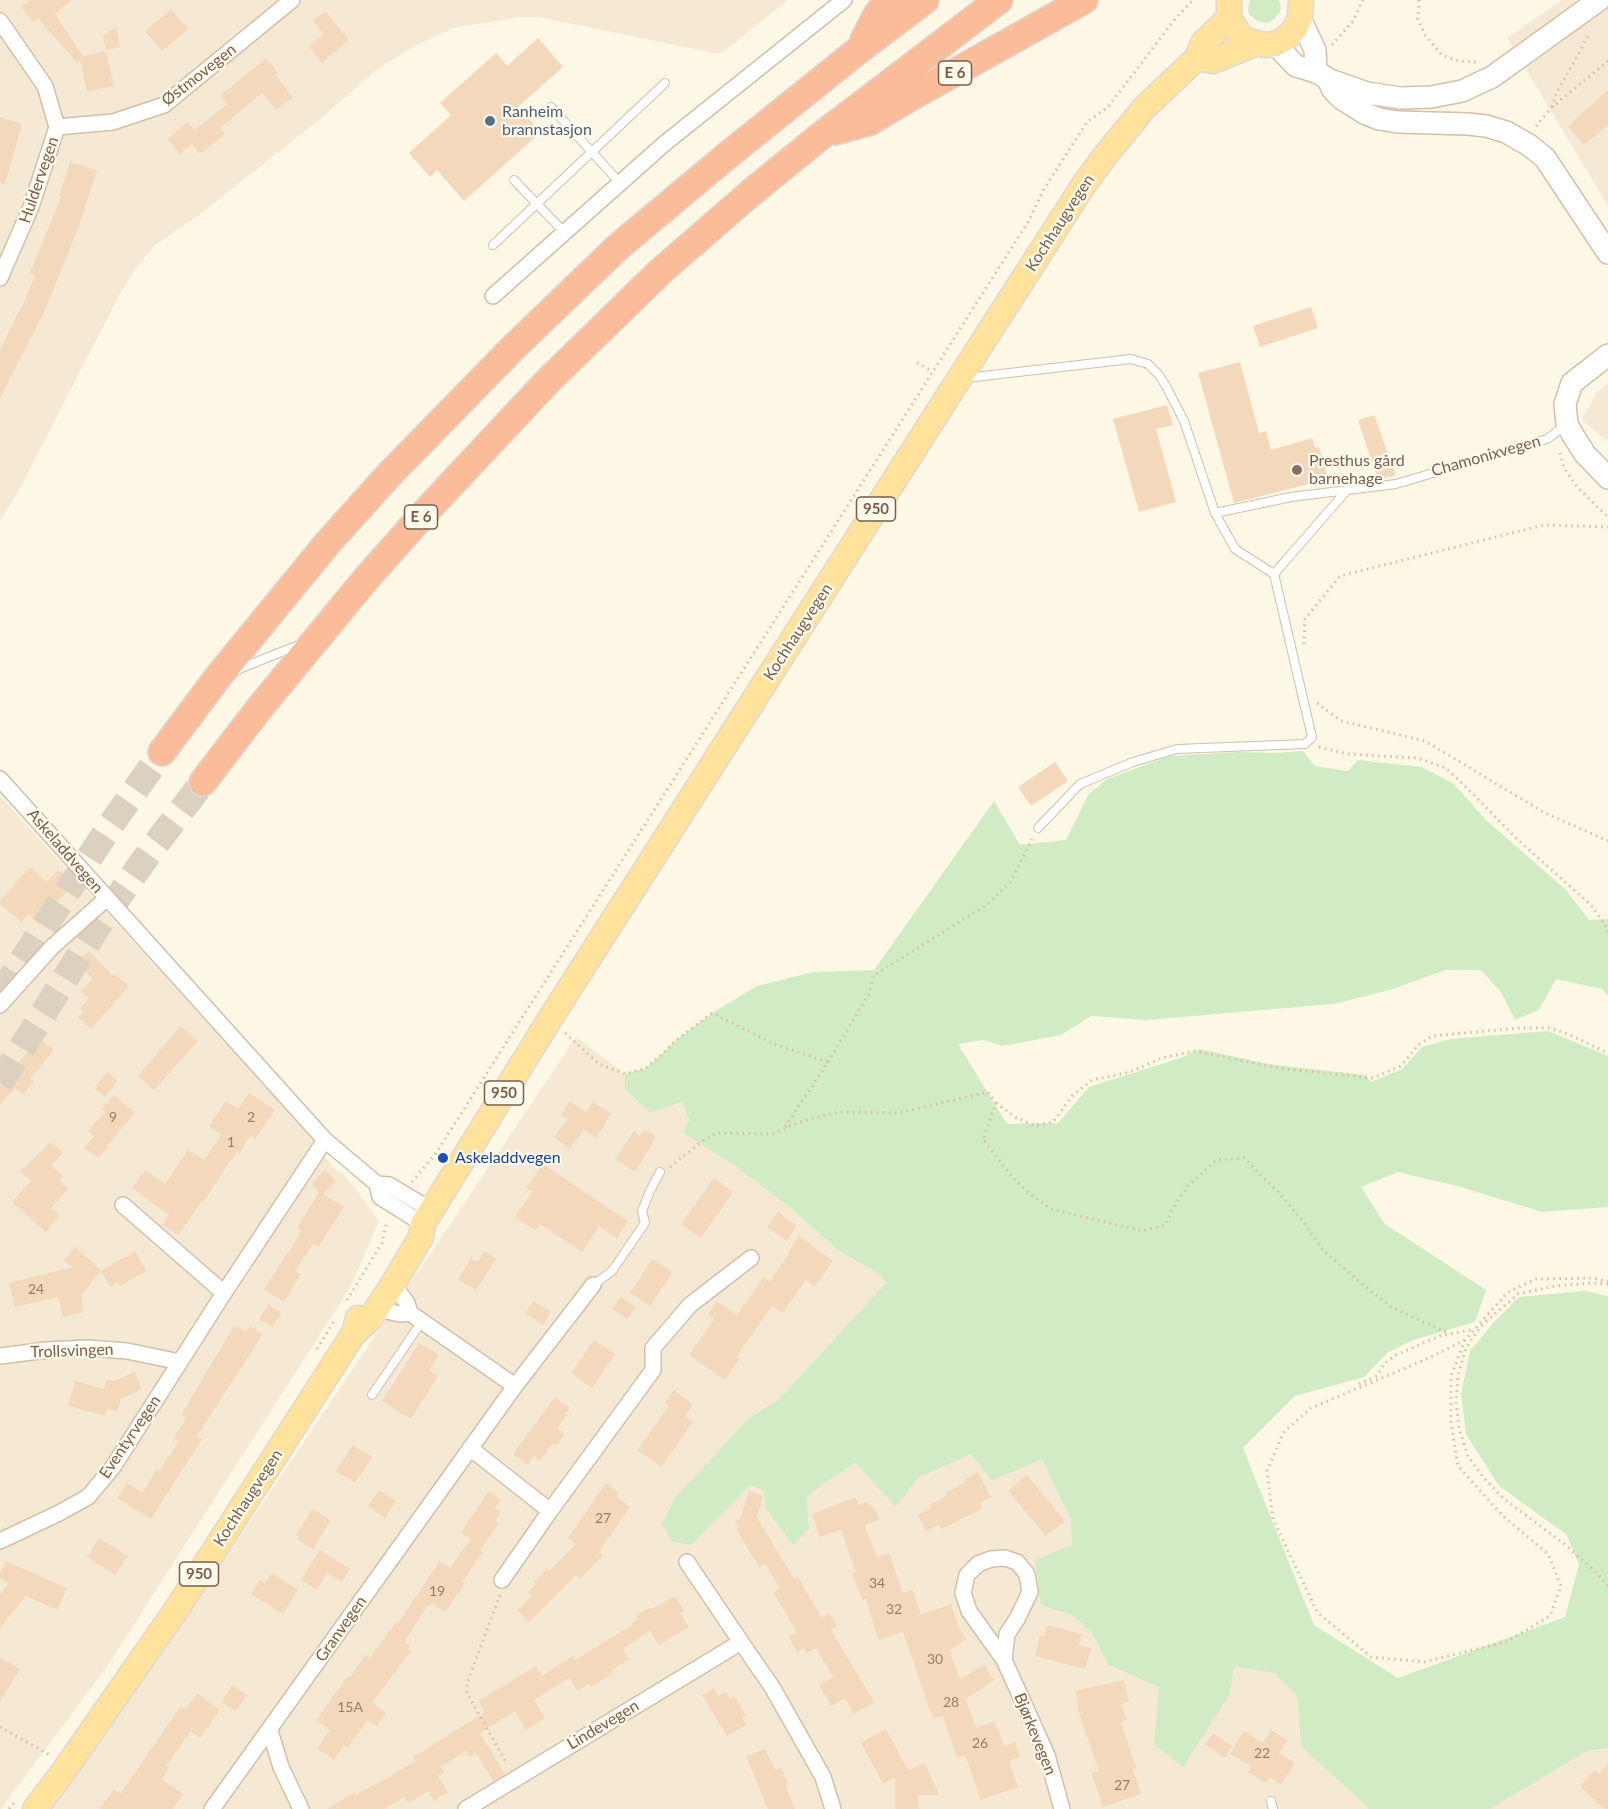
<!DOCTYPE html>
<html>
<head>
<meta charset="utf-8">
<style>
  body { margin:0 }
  canvas { display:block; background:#fdf7e6 }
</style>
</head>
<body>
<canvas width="1608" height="1809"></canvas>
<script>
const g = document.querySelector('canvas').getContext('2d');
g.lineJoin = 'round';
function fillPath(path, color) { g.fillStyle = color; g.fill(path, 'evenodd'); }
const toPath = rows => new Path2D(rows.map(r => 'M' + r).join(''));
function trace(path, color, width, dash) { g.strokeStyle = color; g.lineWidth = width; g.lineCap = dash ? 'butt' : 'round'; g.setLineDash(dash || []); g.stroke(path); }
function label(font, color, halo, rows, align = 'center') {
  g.font = font + ' Lato,sans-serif'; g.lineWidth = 4.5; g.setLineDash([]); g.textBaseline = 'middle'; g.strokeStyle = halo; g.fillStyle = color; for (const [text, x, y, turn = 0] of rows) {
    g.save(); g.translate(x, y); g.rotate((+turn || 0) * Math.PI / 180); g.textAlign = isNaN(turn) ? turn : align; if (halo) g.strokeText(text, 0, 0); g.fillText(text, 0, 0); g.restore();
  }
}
fillPath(toPath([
  [0,0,788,0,722,53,714,53,538,17,521,17,453,28,415,46,379,68,320,119,199,215,155,245,137,267,122,290,17,494,0,521],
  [1562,0,1608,0,1608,206,1507,38],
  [1608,383,1608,442,1582,420,1596,393],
  [0,796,306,1131,332,1166,344,1175,352,1184,379,1221,351,1286,108,1665,1,1809,0,1809],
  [576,1037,625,1074,625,1089,650,1113,682,1102,689,1120,683,1133,735,1166,787,1205,838,1250,879,1274,886,1283,779,1399,748,1419,691,1545,750,1485,763,1490,766,1509,809,1529,807,1496,855,1463,896,1506,918,1478,971,1454,992,1481,1042,1458,1071,1520,1072,1546,1041,1604,1072,1615,1091,1632,1109,1665,1159,1687,1230,1694,1234,1667,1274,1673,1297,1696,1301,1746,1369,1809,50,1809,193,1607],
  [1608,1748,1608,1809,1490,1809,1587,1751]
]), '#f6e9d4');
fillPath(toPath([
  [1250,0,1279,0,1281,8,1279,13,1272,21,1267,23,1257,21,1249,14,1248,9],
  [1303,751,1315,766,1348,771,1358,760,1422,767,1454,784,1486,820,1565,889,1589,920,1608,919,1608,996,1602,989,1556,979,1539,1010,1515,1020,1501,992,1481,970,1445,970,1393,989,1334,1004,1146,1020,1091,1016,1061,1035,1003,1046,983,1040,958,1044,1007,1124,1058,1123,1089,1087,1180,1058,1200,1049,1268,1064,1365,1075,1371,1082,1402,1069,1422,1047,1450,1039,1548,1031,1608,1056,1608,1207,1542,1212,1461,1187,1398,1172,1361,1187,1385,1224,1486,1290,1475,1322,1413,1340,1387,1353,1364,1377,1295,1396,1243,1448,1314,1625,1398,1678,1565,1617,1579,1565,1567,1535,1499,1486,1466,1434,1461,1394,1470,1351,1494,1322,1519,1297,1585,1291,1608,1296,1608,1748,1587,1751,1490,1809,1369,1809,1301,1746,1297,1696,1274,1673,1234,1667,1230,1694,1183,1767,1154,1744,1159,1687,1109,1665,1091,1632,1072,1615,1041,1605,1035,1560,1072,1545,1071,1520,1042,1459,992,1481,971,1454,918,1478,896,1507,855,1463,807,1496,809,1529,793,1545,766,1509,763,1490,750,1485,691,1545,673,1542,662,1525,675,1498,724,1445,748,1419,779,1399,886,1283,879,1274,838,1250,787,1205,735,1166,683,1133,689,1120,682,1102,650,1113,625,1089,625,1074,646,1068,662,1054,675,1041,712,1013,757,986,813,972,874,970,994,801,1020,845,1066,840,1088,795,1107,779,1170,756,1239,752,1277,753]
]), '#d1ecc4');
fillPath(toPath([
  [30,0,72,0,55,14,83,56,106,51,114,86,87,91,80,60,77,63,38,18,33,22,21,7],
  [171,9,188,29,162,51,145,31],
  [325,11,349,40,322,63,309,47,324,34,313,21],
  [116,27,120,47,106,50,103,36],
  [538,38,563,67,518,107,541,132,464,201,437,170,430,177,409,153,451,115,440,103,496,53,507,66],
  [266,58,278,73,275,75,293,97,276,110,262,93,220,128,225,134,200,154,192,144,180,154,167,139,188,122,195,130,227,104,220,96],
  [1608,90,1608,125,1584,145,1568,126],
  [0,117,22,124,5,184,0,183],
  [70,162,97,170,80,224,46,308,0,398,0,350,20,309,21,309,35,276,30,273,61,197,59,196],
  [1311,307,1318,328,1260,347,1253,326],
  [1240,362,1259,433,1266,431,1271,450,1312,438,1315,448,1319,447,1328,479,1234,503,1198,373],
  [1167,405,1173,425,1156,429,1176,502,1139,512,1113,419],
  [1374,415,1396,475,1378,480,1358,420],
  [1055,762,1068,781,1031,806,1018,787],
  [30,867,47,882,58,870,73,884,39,924,28,914,21,922,0,904,0,901],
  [89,951,113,976,115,974,129,986,91,1029,78,1017,83,1011,80,1008,89,998,81,991,93,979,77,962],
  [180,1026,198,1041,154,1090,138,1076],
  [39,1038,54,1050,30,1079,34,1081,23,1095,15,1088,0,1104,0,1085],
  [108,1072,118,1081,105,1097,94,1088],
  [249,1093,275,1110,255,1139,250,1136,239,1154,237,1153,230,1161,204,1201,203,1200,178,1235,163,1225,169,1215,132,1188,145,1170,165,1184,188,1150,204,1160,221,1135,209,1126,226,1101,238,1109],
  [114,1095,135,1113,107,1146,108,1147,98,1158,84,1148,94,1136,88,1131,105,1112,102,1109],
  [570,1101,586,1112,593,1102,611,1114,596,1138,584,1130,569,1149,554,1137,568,1119,561,1115],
  [645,1129,656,1137,635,1172,615,1159,634,1131,640,1136],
  [51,1142,63,1153,51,1165,63,1176,59,1181,68,1189,51,1208,60,1215,46,1232,12,1202,31,1181,20,1171],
  [543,1164,628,1221,617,1238,599,1226,582,1252,540,1224,535,1230,515,1217,532,1192,526,1188],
  [325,1170,336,1181,323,1194,344,1207,318,1247,313,1244,295,1271,301,1274,284,1302,264,1289,295,1242,301,1230,297,1228,319,1192,311,1184],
  [714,1178,733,1192,701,1238,681,1224],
  [778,1212,797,1226,787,1241,767,1227],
  [799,1236,833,1261,815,1287,806,1280,782,1313,772,1306,736,1357,739,1359,725,1380,689,1355,714,1319,708,1314,717,1301,737,1315,764,1277,770,1281,789,1254,787,1253],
  [75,1247,101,1270,81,1296,84,1312,63,1317,58,1297,15,1307,9,1283,73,1267,64,1260],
  [135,1251,147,1271,120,1286,118,1282,110,1287,101,1271],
  [484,1251,496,1259,476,1290,458,1280,471,1258,478,1262],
  [652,1259,673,1272,650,1306,630,1293],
  [620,1297,636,1307,628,1319,612,1309],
  [534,1301,551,1312,543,1325,525,1313],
  [268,1304,281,1313,272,1327,259,1319],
  [234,1326,246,1331,250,1326,263,1334,197,1436,202,1439,151,1519,117,1498,127,1483,142,1493,157,1469,159,1471,179,1441,174,1438,186,1418,181,1415],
  [594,1340,615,1354,592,1388,571,1373],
  [419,1343,439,1355,429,1370,438,1376,411,1419,382,1401],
  [134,1372,142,1389,121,1399,117,1412,107,1409,105,1416,68,1406,75,1381,104,1389,107,1379,115,1381],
  [674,1390,693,1404,685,1416,693,1422,661,1467,637,1450,669,1406,665,1403],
  [555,1397,570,1408,565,1414,567,1415,557,1428,565,1434,557,1445,553,1443,540,1461,534,1456,528,1465,513,1454],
  [353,1445,372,1457,355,1483,336,1471],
  [978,1472,991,1497,980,1503,983,1508,942,1529,939,1525,926,1531,918,1515,931,1508,929,1505,947,1496,945,1493,966,1482,965,1479],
  [1027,1475,1065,1521,1046,1536,1008,1491],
  [606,1483,619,1493,617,1497,630,1507,599,1552,603,1555,580,1579,576,1575,529,1622,517,1610,532,1596,528,1592,536,1584,534,1582,547,1569,549,1571,576,1544,568,1538],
  [379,1490,396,1501,385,1518,368,1506],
  [489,1491,501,1500,495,1508,501,1512,495,1521,499,1524,480,1550,483,1552,462,1582,465,1584,445,1612,432,1603,430,1606,428,1605,404,1642,410,1646,408,1649,411,1651,372,1703,386,1713,377,1726,368,1720,348,1747,344,1745,334,1760,317,1748,330,1730,316,1720,348,1676,350,1677,365,1655,370,1658,396,1622,398,1623,440,1561,450,1568,471,1539,461,1532],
  [749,1491,763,1496,757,1517,794,1579,798,1577,822,1618,829,1613,837,1626,831,1630,874,1702,854,1714,845,1698,831,1706,819,1685,833,1677,816,1648,807,1653,804,1648,797,1652,789,1637,797,1632,773,1592,780,1588,765,1564,759,1567,736,1529,739,1527,735,1521,741,1517],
  [855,1497,858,1505,866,1502,876,1510,879,1520,865,1525,877,1558,889,1553,903,1593,913,1590,921,1615,951,1604,960,1630,967,1639,950,1650,960,1680,984,1664,994,1680,966,1699,976,1728,995,1721,1004,1746,1015,1742,1020,1757,1009,1761,1018,1787,981,1800,965,1755,957,1758,943,1716,933,1719,903,1632,878,1640,866,1599,862,1600,852,1573,856,1572,841,1530,820,1537,812,1514],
  [312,1509,331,1520,313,1549,298,1540,299,1538,296,1535],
  [99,1538,128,1556,115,1575,87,1557],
  [320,1550,350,1569,342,1582,327,1573,317,1590,301,1580],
  [6,1561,67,1588,57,1610,26,1596,0,1628,0,1594,9,1583,0,1579,0,1573],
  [272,1573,298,1590,283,1614,251,1594,260,1580,265,1583],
  [675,1596,684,1611,680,1613,689,1627,659,1645,650,1631,623,1649,629,1659,611,1671,613,1673,591,1687,589,1684,578,1691,569,1678,534,1700,545,1718,526,1730,515,1711,480,1733,505,1774,493,1781,476,1753,470,1757,466,1751,441,1767,444,1772,438,1776,448,1792,434,1801,428,1791,408,1803,404,1797,384,1809,327,1809,354,1792,356,1795,373,1785,374,1786,415,1761,413,1757,485,1712,478,1701,510,1682,536,1666,542,1676,573,1656,575,1660,632,1625,631,1623,638,1619,636,1616,645,1610,656,1607],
  [1047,1625,1082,1634,1079,1645,1091,1648,1085,1669,1035,1656,1040,1635,1044,1636],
  [0,1657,20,1669,0,1702],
  [1124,1680,1129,1702,1121,1704,1127,1720,1121,1722,1136,1768,1133,1769,1141,1794,1103,1807,1092,1773,1099,1771,1080,1717,1075,1691],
  [232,1685,247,1695,236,1711,222,1702],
  [714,1688,719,1696,726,1692,730,1699,735,1696,746,1716,742,1718,746,1725,727,1736,702,1695],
  [197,1693,220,1710,200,1738,191,1731,166,1766,169,1768,162,1779,183,1794,173,1809,99,1809,114,1789,120,1794,181,1706,186,1709],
  [886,1729,908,1770,925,1763,939,1795,918,1795,919,1809,895,1809,895,1777,883,1784,861,1743],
  [1271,1730,1288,1740,1279,1753,1295,1763,1281,1785,1270,1777,1266,1783,1248,1772,1251,1766,1230,1754,1244,1731,1263,1743],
  [1213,1733,1232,1746,1224,1758,1205,1744],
  [765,1749,775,1770,781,1768,789,1785,786,1786,795,1809,768,1809,746,1756],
  [1608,1764,1608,1809,1604,1809,1580,1786,1595,1770,1599,1773]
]), '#f4d8bc');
trace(toPath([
  [0,995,110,826,162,752],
  [0,1083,96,929,149,853,203,782]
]), '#dcd1bf', 27, [27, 14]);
const lane = toPath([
  [551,107,620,183],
  [514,180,564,232],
  [493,245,665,83],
  [966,378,1131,359,1148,364,1159,375,1167,388,1184,421,1215,513,1291,497,1396,484,1547,439,1566,425],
  [1274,574,1348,489],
  [234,671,301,644],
  [1038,828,1080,784,1133,762,1177,749,1305,744,1312,737,1274,574,1235,549,1215,513],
  [593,1285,612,1271,645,1223,642,1211,650,1191,660,1172],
  [372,1395,422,1321],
  [1271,1801,1273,1809]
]);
const street = toPath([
  [0,21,45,86,57,127,31,207,0,278],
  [57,127,113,122,164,105,292,0],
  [493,296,664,144,844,0],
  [0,779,325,1140,377,1184,380,1197,423,1224],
  [0,1005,52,947,106,899],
  [377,1184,389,1185,431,1210],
  [123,1205,224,1293],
  [377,1309,400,1314,410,1313],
  [0,1356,47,1350,89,1348,127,1351,180,1362],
  [515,1386,593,1285],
  [470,1448,550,1511,502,1580],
  [550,1511,653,1370,653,1348,690,1305,751,1258],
  [0,1541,59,1513,88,1497,113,1467,224,1293,325,1140],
  [687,1562,741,1642],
  [1004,1660,1007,1634,1017,1619,1030,1592,1027,1574,1017,1562,1005,1558,991,1559,978,1564,967,1575,963,1593,969,1611,1004,1660,1009,1671,1047,1755,1062,1809],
  [270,1731,281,1767,301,1809],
  [212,1809,515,1386,410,1313,407,1303,393,1284],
  [466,1809,741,1642,772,1687,823,1777,833,1809]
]);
const secondary = toPath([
  [1300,18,1315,50,1316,72],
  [1275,44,1296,66,1316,72,1327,78,1333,90,1342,99,1364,113,1379,119,1398,122,1468,124,1486,126,1506,132,1529,145,1545,158,1608,253],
  [1327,79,1367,93,1401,98,1431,97,1462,91,1492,77,1599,0],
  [1608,355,1572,383,1565,404,1567,424,1571,432,1585,454,1608,478]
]);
const primary = toPath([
  [1229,0,1229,18,1239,34,1246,40,1265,45,1275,44,1286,38,1295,29,1300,18,1301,0],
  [1197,58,1213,61,1255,44],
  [354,1333,370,1319,393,1284,421,1237,423,1224,548,1022,959,379,1085,183,1105,156,1145,107,1197,58,1203,43,1229,18],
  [35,1809,61,1775,176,1610,354,1333,358,1318]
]);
const highway = toPath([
  [864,40,878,13,891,0],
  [835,131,871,121,904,101,1084,0],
  [162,752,218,677,326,545,387,477,513,348,618,247,728,155,860,49,925,0],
  [203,782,258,710,366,579,430,507,548,381,661,271,752,192,822,135,999,0]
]);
trace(lane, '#d0bfab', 10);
trace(street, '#d0bfab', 18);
trace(secondary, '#d3c0a9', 24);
trace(primary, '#dfd8d3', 27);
trace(highway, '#dfd8d3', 30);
trace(toPath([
  [1419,0,1418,19,1425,35,1442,55,1458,61,1477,62],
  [1332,45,1353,21,1363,0],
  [1552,107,1557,92,1590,33],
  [1536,126,1552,107,1608,61],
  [917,363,932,371],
  [1560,453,1564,468,1578,488,1608,517],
  [1304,644,1305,619,1340,576,1544,525,1608,527],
  [1317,703,1341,721,1425,741,1545,813,1608,841],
  [1319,747,1348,754,1417,758,1446,768,1476,797,1518,840,1591,905,1604,923,1608,932],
  [565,1033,599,1064,625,1074,646,1068,662,1054,675,1041,712,1013,774,1044,828,1062,785,1127],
  [828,1062,870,992,873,976,988,904,1011,881,1032,839],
  [996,1103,1015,1117,1035,1126,1053,1122,1072,1096,1092,1080,1130,1072,1162,1058,1195,1051,1284,1069,1373,1078,1401,1066,1418,1045,1432,1036,1519,1028,1550,1028,1568,1034,1608,1053],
  [670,1167,705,1139,716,1133,772,1134,800,1122,838,1112,899,1113,988,1092,996,1103,983,1139,1012,1177,1030,1194,1051,1209,1142,1231,1165,1225,1177,1201,1189,1185,1216,1160,1244,1158,1281,1195,1302,1220,1323,1250,1360,1282,1391,1307,1450,1334],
  [412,1182,436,1153,1028,222,1044,189,1087,122,1108,107,1175,19,1193,0],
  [1608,1284,1591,1283,1555,1286,1518,1294,1481,1326,1466,1348,1458,1375,1456,1402,1459,1429,1468,1456,1483,1477,1504,1499,1563,1543,1595,1571,1608,1586],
  [347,1300,382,1243,387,1221],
  [1465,1340,1429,1358,1311,1408,1283,1433,1267,1471,1273,1519,1317,1612,1371,1657,1424,1662,1506,1642,1550,1616,1561,1586,1548,1554,1503,1516,1458,1466,1451,1423,1451,1376,1465,1340,1508,1292,1536,1279,1594,1278,1608,1282],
  [317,1349,334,1321],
  [1359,1384,1377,1376,1384,1364,1396,1355,1440,1336,1475,1329],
  [500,1595,467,1683,467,1693,507,1764],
  [0,1727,50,1755],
  [9,1809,14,1803]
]), '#dabb9f', 3, [1.5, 4.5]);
trace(lane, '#fff', 8);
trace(street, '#fff', 15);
trace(secondary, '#fff', 21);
trace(primary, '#ffe39c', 24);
trace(highway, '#fbbc9a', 27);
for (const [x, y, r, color] of [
  [490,121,6,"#5c6f8a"],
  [1297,470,6,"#8d6e63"],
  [443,1158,6,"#1a4fb4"]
]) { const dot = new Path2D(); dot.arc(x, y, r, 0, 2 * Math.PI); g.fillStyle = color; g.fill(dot); trace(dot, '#fffaee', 2); }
label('14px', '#987c66', null, [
  ["9",113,1117],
  ["2",251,1117],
  ["1",231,1142],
  ["24",36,1289],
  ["27",603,1518],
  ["34",877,1583],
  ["19",437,1591],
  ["32",894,1609],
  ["30",935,1659],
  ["28",951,1702],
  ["15A",350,1707],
  ["26",980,1743],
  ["22",1262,1753],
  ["27",1122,1785]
]);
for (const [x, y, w] of [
  [955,73,33],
  [876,509,39],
  [421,517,33],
  [504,1093,39],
  [199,1574,39]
]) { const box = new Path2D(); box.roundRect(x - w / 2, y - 12, w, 24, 4.5); g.fillStyle = '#fffaee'; g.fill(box); trace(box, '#795e49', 1.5); }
label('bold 15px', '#795e49', null, [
  ["E 6",955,73],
  ["950",876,509],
  ["E 6",421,517],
  ["950",504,1093],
  ["950",199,1574]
]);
label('16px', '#795e49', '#fffaee', [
  ["Østmovegen",199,75,-38],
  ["Huldervegen",39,180,-71],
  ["Kochhaugvegen",1060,223,-57],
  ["Chamonixvegen",1486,456,-16],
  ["Kochhaugvegen",798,632,-57],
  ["Askeladdvegen",65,851,49],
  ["Trollsvingen",72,1351,-2],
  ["Eventyrvegen",130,1437,-56],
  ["Kochhaugvegen",248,1498,-57],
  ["Granvegen",341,1629,-55],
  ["Lindevegen",603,1725,-31],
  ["Bjørkevegen",1035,1734,68]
]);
label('16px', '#4e5e75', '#fffaee', [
  ["Ranheim",502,112],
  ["brannstasjon",502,130]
], 'left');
label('16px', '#785e54', '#fffaee', [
  ["Presthus gård",1309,461],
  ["barnehage",1309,479]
], 'left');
label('16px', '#164399', '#fffaee', [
  ["Askeladdvegen",455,1158]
], 'left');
</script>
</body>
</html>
